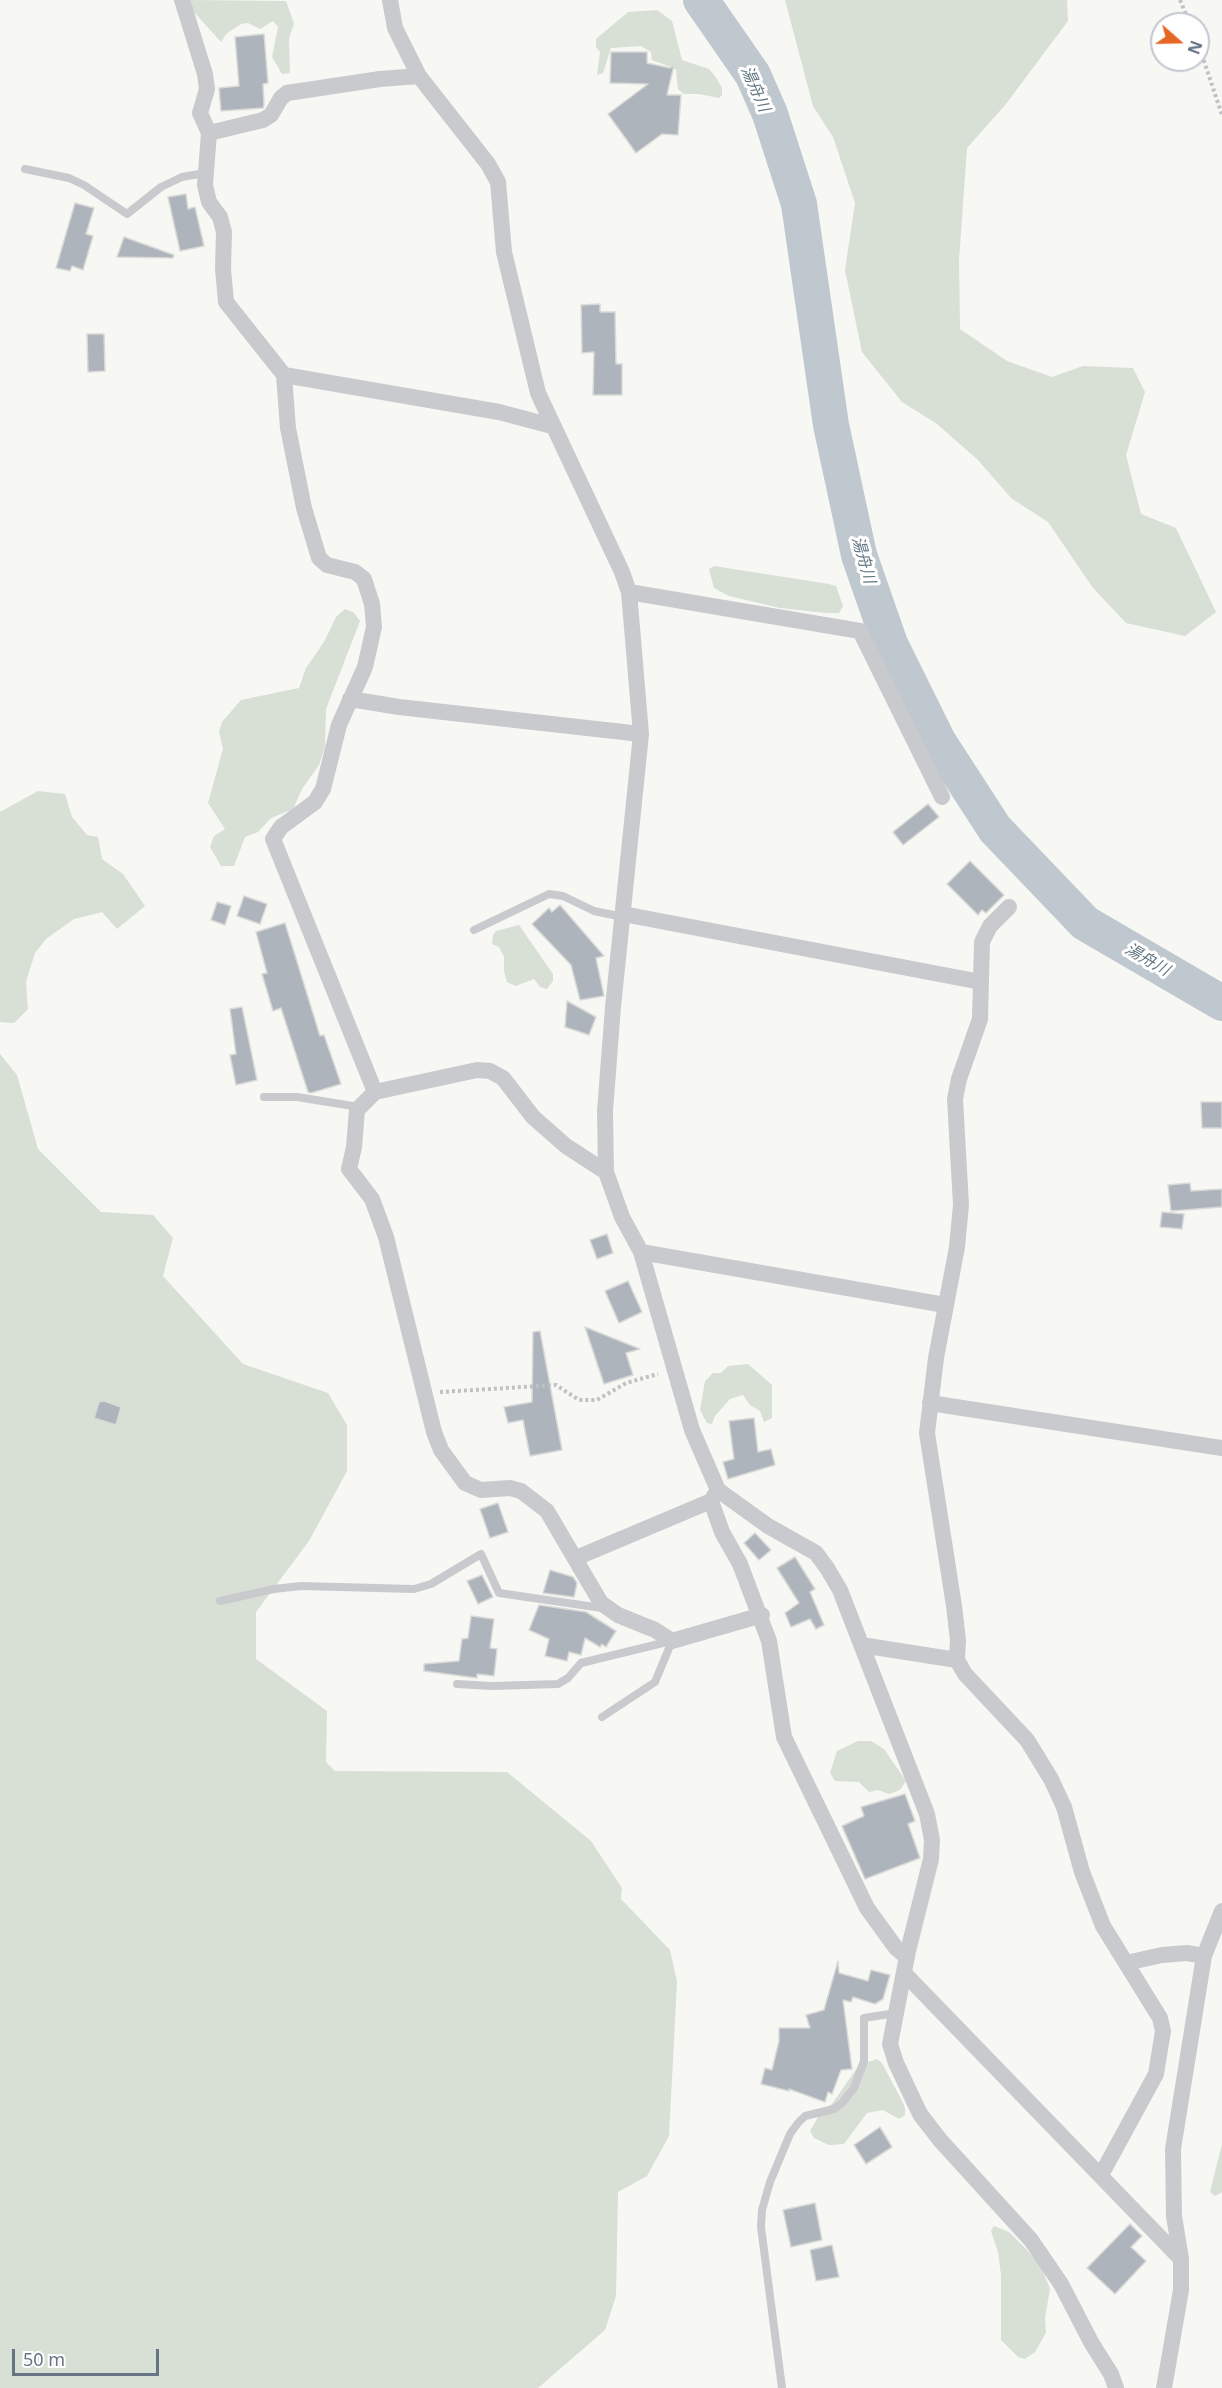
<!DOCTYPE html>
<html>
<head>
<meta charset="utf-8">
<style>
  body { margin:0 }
  #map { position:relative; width:1222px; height:2388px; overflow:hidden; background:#f7f7f4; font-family:"Noto Sans",sans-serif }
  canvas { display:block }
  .north { position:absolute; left:1150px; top:12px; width:60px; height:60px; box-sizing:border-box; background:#fff; border:2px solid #c2c7cf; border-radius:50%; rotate:110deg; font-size:16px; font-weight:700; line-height:24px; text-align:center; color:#667486 }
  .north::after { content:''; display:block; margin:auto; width:21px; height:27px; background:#e66625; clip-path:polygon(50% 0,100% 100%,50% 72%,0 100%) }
  .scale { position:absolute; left:12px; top:2349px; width:147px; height:27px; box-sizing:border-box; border:3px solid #667486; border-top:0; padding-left:8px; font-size:18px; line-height:21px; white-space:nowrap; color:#667486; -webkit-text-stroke:4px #fff; paint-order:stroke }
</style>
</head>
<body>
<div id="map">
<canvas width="1222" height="2388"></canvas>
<div class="north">N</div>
<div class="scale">50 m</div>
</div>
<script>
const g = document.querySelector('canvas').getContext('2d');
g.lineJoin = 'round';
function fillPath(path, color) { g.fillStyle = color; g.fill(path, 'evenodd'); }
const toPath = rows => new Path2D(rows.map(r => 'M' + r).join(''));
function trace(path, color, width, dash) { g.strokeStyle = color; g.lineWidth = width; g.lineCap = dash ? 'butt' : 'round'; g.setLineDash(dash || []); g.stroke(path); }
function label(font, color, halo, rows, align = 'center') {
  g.font = font + ' "Noto Sans","Noto Sans JP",sans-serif'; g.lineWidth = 6; g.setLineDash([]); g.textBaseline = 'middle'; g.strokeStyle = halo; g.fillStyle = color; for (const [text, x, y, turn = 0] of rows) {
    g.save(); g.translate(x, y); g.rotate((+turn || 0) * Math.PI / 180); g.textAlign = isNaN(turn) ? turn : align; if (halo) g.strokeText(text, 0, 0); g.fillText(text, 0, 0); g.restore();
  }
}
fillPath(toPath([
  [189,0,286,1,294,24,289,38,290,73,282,74,272,57,278,27,273,21,260,29,248,23,241,24,226,34,221,42,192,10],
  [785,0,1067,0,1068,21,1006,104,967,148,959,260,960,329,1007,361,1052,377,1083,366,1133,368,1145,392,1126,455,1141,514,1176,528,1216,612,1185,636,1126,623,1093,588,1048,522,1011,498,978,460,937,424,902,402,862,352,845,270,855,203,833,137,813,106],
  [657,10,672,21,682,60,709,69,715,76,722,88,722,95,719,98,699,94,684,94,678,89,676,69,652,60,651,52,641,46,611,48,603,73,597,75,600,52,596,47,596,39,628,12],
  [714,566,829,584,836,586,843,606,839,613,826,613,780,608,729,596,714,588,709,569],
  [345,609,353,612,360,621,326,709,325,747,319,765,302,789,293,809,271,818,258,832,245,837,234,866,221,866,210,847,214,836,225,829,208,803,223,749,219,732,222,722,241,700,299,688,306,668,324,642,336,617],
  [38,791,65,794,72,817,87,835,98,837,102,859,123,874,145,906,117,929,102,912,74,919,46,939,35,953,26,982,28,1009,14,1023,0,1022,0,812],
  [519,925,553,974,553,981,547,989,540,987,534,979,516,986,507,982,504,971,504,957,499,947,492,944,493,935,496,931],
  [0,1054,17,1075,38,1149,101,1212,153,1215,173,1238,163,1276,243,1364,328,1393,347,1425,347,1471,309,1541,256,1612,256,1659,327,1711,326,1762,335,1771,507,1772,591,1841,622,1888,621,1899,670,1950,677,1982,669,2136,647,2176,618,2192,616,2296,605,2330,538,2388,0,2388],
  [748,1364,772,1385,772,1418,764,1422,760,1411,750,1405,743,1395,730,1399,715,1416,712,1424,707,1423,700,1410,705,1381,713,1373,721,1373,728,1366],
  [858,1741,871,1741,884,1749,906,1781,900,1790,889,1794,878,1790,869,1792,859,1782,835,1781,830,1773,837,1751],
  [877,2059,882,2063,901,2099,905,2108,905,2115,899,2119,883,2110,867,2113,844,2144,829,2145,814,2138,810,2131,822,2110,832,2104,859,2065],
  [1222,2144,1222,2192,1215,2196,1210,2192],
  [994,2226,1009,2232,1025,2248,1041,2266,1050,2289,1045,2318,1046,2333,1035,2352,1025,2359,1018,2357,1001,2340,1001,2275,998,2252,991,2231]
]), '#d8dfd5');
trace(toPath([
  [701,0,753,75,770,114,799,204,831,425,859,555,890,644,938,741,995,829,1085,923,1222,1003]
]), '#bfc8ce', 36);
const building = toPath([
  [264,34,268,83,263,84,264,105,263,108,221,111,219,88,239,86,235,37,264,34],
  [611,52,647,52,647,63,670,68,674,65,667,95,681,95,678,135,662,134,636,153,608,114,648,84,610,83,611,52],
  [186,194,188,209,195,207,204,246,180,251,168,197,186,194],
  [75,203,94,208,86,234,93,236,83,270,72,266,70,271,56,268,75,203],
  [124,237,174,255,173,258,117,257,124,237],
  [600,304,600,312,615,312,616,364,622,364,622,395,593,395,594,352,582,353,581,305,600,304],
  [87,334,104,334,105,371,88,372,87,334],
  [928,804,939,817,903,845,893,832,928,804],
  [970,861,1004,895,986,913,982,910,978,915,947,884,970,861],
  [244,896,267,904,260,924,237,916,244,896],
  [217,902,231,906,225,925,211,920,217,902],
  [560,905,604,956,596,958,604,996,580,1000,571,965,532,924,549,908,552,912,560,905],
  [285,923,320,1036,324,1035,341,1084,311,1093,308,1092,281,1008,273,1011,262,974,267,973,256,932,285,923],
  [567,1001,596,1017,589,1035,565,1027,567,1001],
  [242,1007,257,1080,236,1085,230,1055,236,1054,230,1009,242,1007],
  [1201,1102,1222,1102,1222,1128,1202,1128,1201,1102],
  [1190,1183,1191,1191,1222,1189,1222,1207,1171,1211,1168,1185,1190,1183],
  [1162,1212,1184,1214,1182,1229,1160,1227,1162,1212],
  [607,1234,613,1253,597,1259,590,1240,607,1234],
  [628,1281,642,1312,619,1323,605,1291,628,1281],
  [585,1327,640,1349,626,1353,633,1375,604,1384,585,1327],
  [540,1331,562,1450,530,1456,523,1420,508,1423,504,1407,532,1402,533,1332,540,1331],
  [104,1401,121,1407,116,1425,94,1418,99,1402,104,1401],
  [754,1418,758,1452,771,1449,775,1465,728,1479,723,1462,734,1459,729,1421,754,1418],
  [498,1503,508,1532,490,1538,480,1509,498,1503],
  [755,1533,771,1550,759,1560,744,1543,755,1533],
  [795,1557,815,1589,810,1592,824,1625,816,1629,810,1619,791,1627,785,1613,799,1603,777,1568,795,1557],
  [550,1570,573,1577,577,1583,574,1597,543,1593,550,1570],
  [482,1575,493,1597,478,1604,467,1581,482,1575],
  [539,1605,586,1612,616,1631,606,1647,602,1644,600,1647,585,1638,581,1655,569,1652,567,1661,545,1656,549,1639,529,1630,539,1605],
  [471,1616,494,1619,490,1648,497,1649,494,1676,477,1674,477,1678,424,1671,424,1664,459,1661,462,1639,468,1638,471,1616],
  [905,1794,915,1821,908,1824,920,1858,865,1879,842,1826,864,1816,861,1807,905,1794],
  [838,1961,839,1973,868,1981,871,1970,890,1975,883,1999,875,2004,853,1997,851,2002,843,2000,852,2069,841,2070,832,2094,828,2092,825,2102,789,2089,789,2091,761,2084,765,2068,772,2070,779,2041,779,2028,810,2028,806,2015,824,2010,838,1961],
  [880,2127,892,2147,866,2164,854,2145,880,2127],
  [815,2203,822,2240,791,2247,783,2210,815,2203],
  [1130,2224,1142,2236,1131,2247,1146,2261,1115,2294,1087,2268,1130,2224],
  [832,2245,839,2277,816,2281,810,2250,832,2245]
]);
fillPath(building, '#aeb4bb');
trace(building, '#d9d9d7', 1.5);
trace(toPath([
  [1180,0,1190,24],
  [1198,43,1222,115],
  [440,1392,556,1385,579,1400,597,1400,626,1383,658,1374]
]), '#bfc1c3', 4, [3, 3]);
trace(toPath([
  [25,169,69,178,84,185,127,214,161,187,182,177,205,173],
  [474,930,549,894,563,896,594,911,623,917],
  [264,1097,297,1097,359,1107],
  [220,1601,274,1589,301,1586,414,1589,431,1584,481,1554,499,1593,602,1608],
  [457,1684,491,1686,558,1684,568,1678,581,1663,671,1641],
  [602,1717,655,1682,672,1641],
  [782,2388,761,2227,762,2210,770,2182,790,2134,798,2123,805,2116,834,2109,842,2103,854,2088,864,2061,864,2018,896,2013]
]), '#c8cace', 8);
trace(toPath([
  [182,0,205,74,207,89,200,113,209,133,205,185,209,202,220,217,224,232,223,269,226,302,284,375,288,428,304,508,319,558,327,565,355,572,364,579,372,604,374,627,365,667,339,725,323,789,315,802,281,827,273,839,375,1092],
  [390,0,395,28,419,76,488,164,498,182,504,252,538,393,622,572,629,592,641,734,613,1007,605,1111,606,1172,622,1217,641,1252,692,1430,718,1490,768,1526,816,1553,827,1568,840,1590,927,1814,932,1840,931,1859,908,1951,890,2044,896,2063,920,2114,940,2140,1031,2240,1061,2284,1091,2342,1111,2374,1116,2388],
  [209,133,263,120,271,115,281,98,287,93,380,79,419,76],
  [284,375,499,412,552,426],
  [629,592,860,631,942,797],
  [350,699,399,707,641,734],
  [1009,907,990,926,982,942,980,1019,959,1079,955,1099,961,1205,957,1247,936,1358,927,1433,954,1606,958,1640,957,1660,965,1674,1027,1740,1051,1779,1064,1807,1082,1872,1103,1926,1160,2018,1163,2031,1156,2074,1101,2175],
  [623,914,981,982],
  [606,1172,566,1146,533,1117,503,1078,490,1071,477,1070,375,1092,357,1110,354,1147,349,1169,372,1199,386,1237,434,1432,441,1450,465,1483,481,1490,510,1488,521,1491,547,1511,601,1603,618,1615,655,1630,672,1641,762,1615],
  [641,1252,945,1305],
  [930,1403,1222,1448],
  [718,1490,711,1501,722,1532,740,1564,769,1641,784,1737,867,1908,896,1948,907,1957],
  [576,1558,711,1501],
  [861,1645,957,1660],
  [1126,1963,1162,1955,1187,1953,1204,1956],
  [904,1973,1181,2259],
  [1164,2388,1181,2290,1181,2259,1174,2216,1173,2149,1204,1956,1222,1911]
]), '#c8cace', 16);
label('italic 16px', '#627682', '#fff', [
  ["湯舟川",755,89,66],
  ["湯舟川",863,560,74],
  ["湯舟川",1147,960,30]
]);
</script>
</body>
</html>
